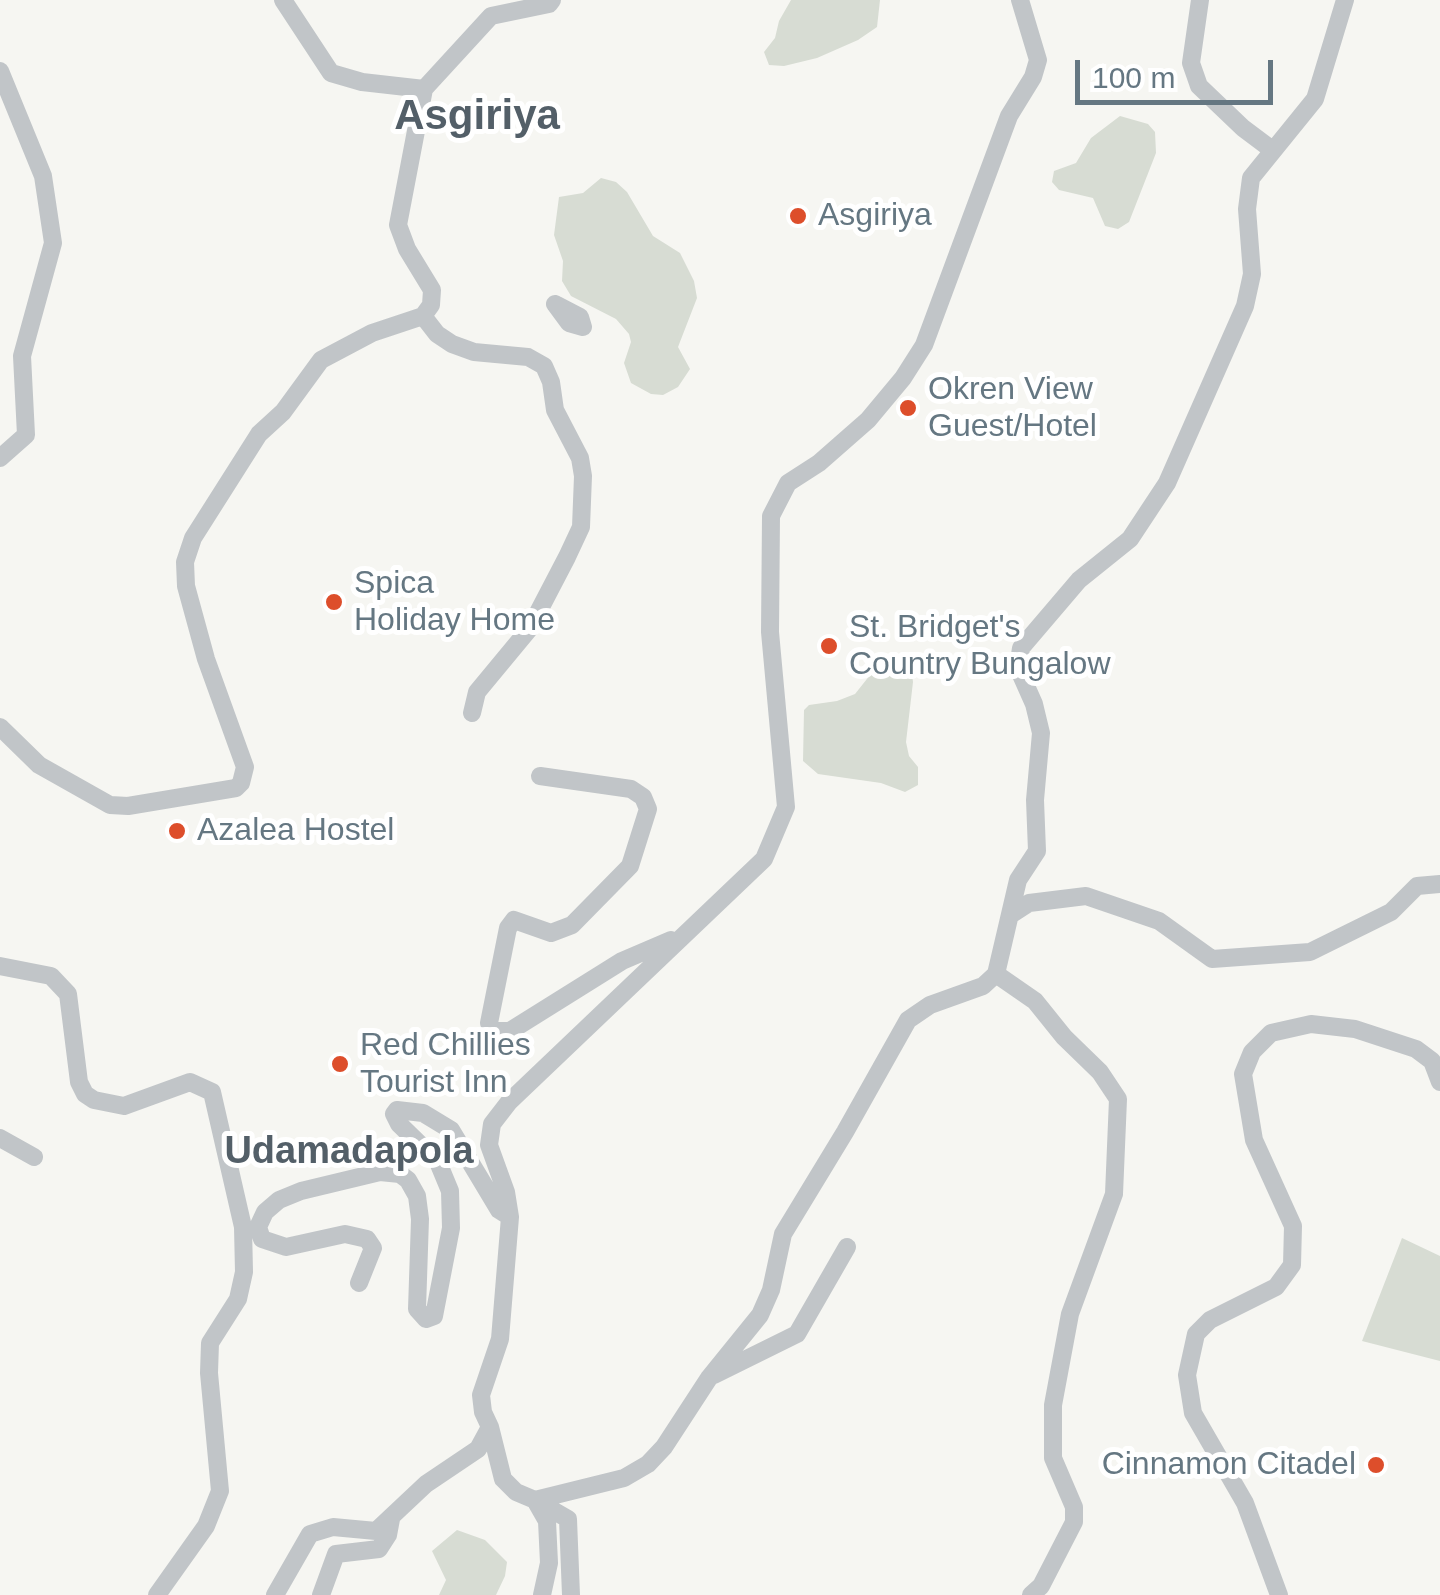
<!DOCTYPE html>
<html>
<head>
<meta charset="utf-8">
<style>
  body { margin:0 }
  #map { position:relative; width:1440px; height:1595px; overflow:hidden; background:#f6f6f2; font-family:Helvetica,sans-serif }
  canvas { display:block }
  .scale { position:absolute; left:1075px; top:60px; width:198px; height:45px; box-sizing:border-box; border:5px solid #657782; border-top:0; padding-left:12px; font-size:30px; line-height:35px; white-space:nowrap; color:#657782; -webkit-text-stroke:8px #fff; paint-order:stroke }
</style>
</head>
<body>
<div id="map">
<canvas width="1440" height="1595"></canvas>
<div class="scale">100 m</div>
</div>
<script>
const g = document.querySelector('canvas').getContext('2d');
g.lineJoin = 'round';
function fillPath(path, color) { g.fillStyle = color; g.fill(path, 'evenodd'); }
const toPath = rows => new Path2D(rows.map(r => 'M' + r).join(''));
function trace(path, color, width, dash) { g.strokeStyle = color; g.lineWidth = width; g.lineCap = dash ? 'butt' : 'round'; g.setLineDash(dash || []); g.stroke(path); }
function label(font, color, halo, rows, align = 'center') {
  g.font = font + ' Helvetica,sans-serif'; g.lineWidth = 10; g.setLineDash([]); g.textBaseline = 'middle'; g.strokeStyle = halo; g.fillStyle = color; for (const [text, x, y, turn = 0] of rows) {
    g.save(); g.translate(x, y); g.rotate((+turn || 0) * Math.PI / 180); g.textAlign = isNaN(turn) ? turn : align; if (halo) g.strokeText(text, 0, 0); g.fillText(text, 0, 0); g.restore();
  }
}
fillPath(toPath([
  [791,0,880,0,877,27,858,40,817,58,784,66,769,65,764,52,775,38,779,21],
  [1120,116,1148,124,1155,132,1156,153,1129,222,1118,229,1105,226,1093,198,1059,190,1052,182,1054,171,1076,163,1091,138],
  [601,178,616,182,627,192,653,236,680,253,694,281,697,298,678,347,690,369,678,387,663,395,651,394,631,383,624,363,631,342,629,334,616,319,571,296,562,281,563,261,554,235,559,197,583,193],
  [900,659,911,667,913,682,906,742,909,756,918,767,918,785,905,792,881,783,818,774,803,761,804,710,809,705,837,701,855,694,882,660],
  [1402,1238,1440,1256,1440,1361,1362,1341],
  [457,1530,485,1540,507,1562,505,1576,496,1595,439,1595,446,1580,432,1551]
]), '#d7dcd3');
trace(toPath([
  [283,0,331,73,362,82,424,89],
  [1200,0,1191,63,1199,86,1243,128,1271,149],
  [0,71,43,176,53,243,22,356,26,435,0,458],
  [555,304,580,317,583,327,569,323,555,304],
  [423,316,437,334,452,344,474,352,528,357,544,366,551,382,555,410,580,458,583,476,581,527,567,557,530,628,477,692,472,713],
  [0,727,39,765,110,805,128,806,236,788,241,783,245,767,206,659,186,586,185,562,193,538,259,434,283,412,321,360,372,333,423,316,431,305,432,290,407,249,398,225,424,89,491,16,549,4,552,0],
  [540,776,631,789,643,797,648,809,630,866,572,925,551,933,514,920,508,928,489,1023,493,1031,510,1031,622,961,671,940],
  [1012,914,1029,903,1086,896,1159,921,1212,959,1310,952,1391,912,1417,886,1440,884],
  [0,966,51,976,68,994,79,1082,85,1094,94,1100,124,1106,190,1082,212,1092,243,1227,244,1272,238,1299,210,1343,209,1373,220,1491,206,1526,157,1595],
  [996,974,1035,1001,1064,1037,1100,1072,1118,1099,1114,1194,1070,1314,1053,1405,1053,1458,1074,1507,1074,1522,1041,1586,1031,1595],
  [0,1138,34,1157],
  [359,1283,373,1248,367,1239,345,1234,286,1247,262,1239,258,1227,265,1212,279,1200,301,1191,380,1172,400,1174,408,1180,417,1196,420,1219,417,1309,426,1319,434,1316,451,1228,450,1191,438,1162,399,1124,394,1114,397,1110,423,1113,451,1130,499,1210,510,1217],
  [714,1375,797,1334,847,1247],
  [535,1500,624,1478,648,1464,664,1447,709,1378,760,1315,771,1290,783,1234,845,1132,908,1020,930,1005,983,986,996,974,1018,880,1037,851,1035,800,1041,733,1034,704,1018,668,1021,648,1079,580,1130,539,1167,483,1245,306,1252,274,1247,209,1251,178,1315,99,1345,0],
  [535,1500,568,1519,571,1595],
  [275,1595,310,1534,333,1527,376,1531,426,1484,478,1449,490,1427],
  [321,1595,336,1554,379,1549,388,1535,391,1519],
  [542,1595,549,1563,547,1521,535,1500,516,1492,503,1479,490,1427,483,1412,481,1395,500,1339,510,1217,506,1192,489,1145,492,1124,509,1102,764,859,786,807,770,632,771,516,788,483,819,463,868,420,903,378,924,345,1009,116,1033,77,1038,60,1020,0],
  [1279,1595,1245,1503,1193,1413,1187,1375,1196,1334,1210,1320,1276,1287,1292,1265,1293,1226,1254,1140,1243,1074,1252,1052,1271,1033,1311,1024,1355,1029,1416,1049,1432,1061,1440,1082]
]), '#c1c5c8', 18);
for (const [x, y, r, color] of [
  [798,216,10,"#dd4e2b"],
  [908,408,10,"#dd4e2b"],
  [334,602,10,"#dd4e2b"],
  [829,646,10,"#dd4e2b"],
  [177,831,10,"#dd4e2b"],
  [340,1064,10,"#dd4e2b"],
  [1376,1465,10,"#dd4e2b"]
]) { const dot = new Path2D(); dot.arc(x, y, r, 0, 2 * Math.PI); g.fillStyle = color; g.fill(dot); trace(dot, '#fff', 4); }
label('32px', '#657782', '#fff', [
  ["Asgiriya",818,216],
  ["Okren View",928,390],
  ["Guest/Hotel",928,427],
  ["Spica",354,584],
  ["Holiday Home",354,621],
  ["St. Bridget's",849,628],
  ["Country Bungalow",849,665],
  ["Azalea Hostel",197,831],
  ["Red Chillies",360,1046],
  ["Tourist Inn",360,1083],
  ["Cinnamon Citadel",1356,1465,"right"]
], 'left');
label('bold 38px', '#535f68', '#fff', [
  ["Udamadapola",349,1153]
]);
label('bold 42px', '#535f68', '#fff', [
  ["Asgiriya",477,117]
]);
</script>
</body>
</html>
